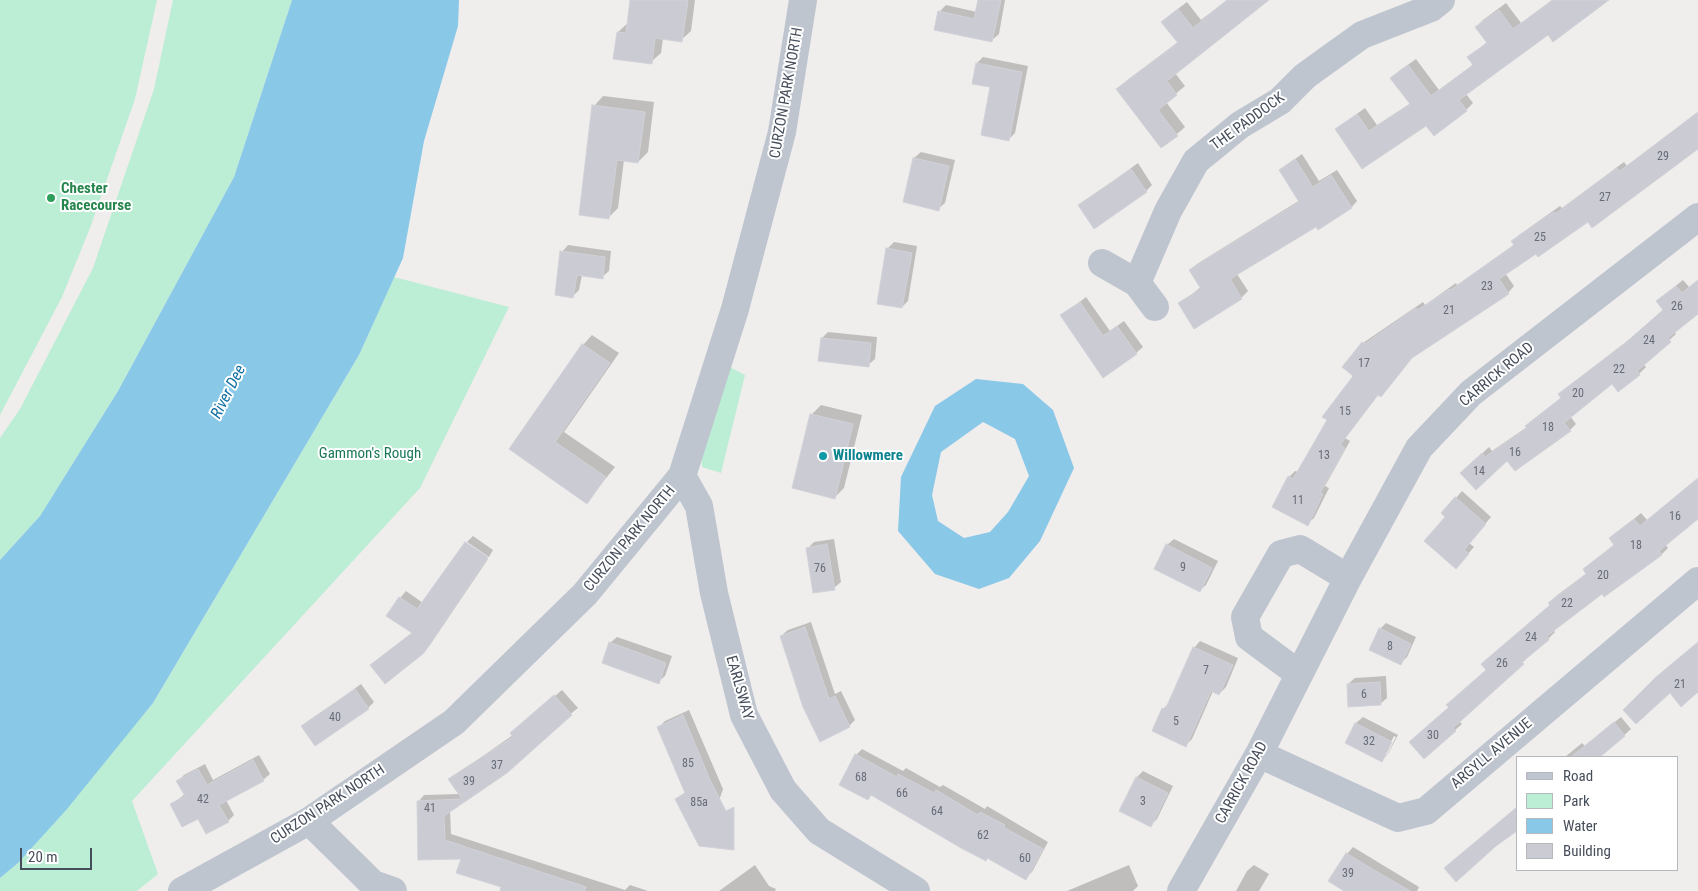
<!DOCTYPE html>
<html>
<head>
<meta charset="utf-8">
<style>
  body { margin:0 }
  #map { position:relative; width:1698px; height:891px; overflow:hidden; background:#f0eded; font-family:"Roboto Condensed",sans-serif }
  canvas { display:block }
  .legend { position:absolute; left:1516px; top:756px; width:162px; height:115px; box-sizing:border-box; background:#fff; border:1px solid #b5b8bd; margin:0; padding:6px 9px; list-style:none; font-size:15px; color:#464d5a }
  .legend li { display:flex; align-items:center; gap:10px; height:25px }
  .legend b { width:25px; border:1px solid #b5b8bd }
  .scale { position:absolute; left:20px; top:848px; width:72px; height:22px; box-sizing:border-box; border:2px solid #464d5a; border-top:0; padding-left:6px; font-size:15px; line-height:18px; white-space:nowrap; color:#464d5a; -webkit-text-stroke:4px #fff; paint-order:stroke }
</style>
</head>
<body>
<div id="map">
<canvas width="1698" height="891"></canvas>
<ul class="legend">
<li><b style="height:6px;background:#bec5cf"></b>Road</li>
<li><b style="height:14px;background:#bcedd5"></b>Park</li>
<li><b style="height:14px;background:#8ac8e8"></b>Water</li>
<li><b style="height:14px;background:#cacbd3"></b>Building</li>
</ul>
<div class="scale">20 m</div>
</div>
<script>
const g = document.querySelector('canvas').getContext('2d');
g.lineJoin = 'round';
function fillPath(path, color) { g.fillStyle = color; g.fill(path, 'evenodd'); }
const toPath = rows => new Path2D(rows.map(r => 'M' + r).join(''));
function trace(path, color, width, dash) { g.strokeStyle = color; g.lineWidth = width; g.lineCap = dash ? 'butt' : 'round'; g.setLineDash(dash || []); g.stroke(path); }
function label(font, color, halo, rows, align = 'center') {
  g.font = font + ' "Roboto Condensed",sans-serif'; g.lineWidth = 4; g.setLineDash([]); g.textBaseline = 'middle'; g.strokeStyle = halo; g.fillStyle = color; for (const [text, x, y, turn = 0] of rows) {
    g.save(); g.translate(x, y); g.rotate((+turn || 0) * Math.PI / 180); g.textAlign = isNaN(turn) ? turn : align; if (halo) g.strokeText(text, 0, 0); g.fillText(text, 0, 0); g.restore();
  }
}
fillPath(toPath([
  [0,0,157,0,135,99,90,228,62,297,0,415],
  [173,0,292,0,234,177,118,391,40,516,0,560,0,438,20,409,93,268,154,89],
  [394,277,509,307,420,488,132,801,158,874,137,891,0,891,0,878,18,863,153,703,359,355],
  [728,366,745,375,721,473,702,467,700,437]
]), '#bcedd5');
fillPath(toPath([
  [292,0,459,0,458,26,424,141,403,258,359,355,153,703,67,809,18,863,0,878,0,560,40,516,118,391,234,177],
  [976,379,1023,384,1053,410,1074,468,1040,541,1009,578,979,589,935,574,898,531,901,477,935,406],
  [983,422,1015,439,1029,476,1008,512,990,532,964,538,938,521,932,495,941,452]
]), '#8ac8e8');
fillPath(toPath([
  [632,0,695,0,691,31,681,40,663,38,661,53,651,62,618,32,629,22],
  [979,0,1005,0,999,34,992,40,939,12,946,5,977,12],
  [1227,0,1264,0,1175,73,1185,86,1166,102,1185,127,1162,147,1126,81,1178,42,1163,22,1171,14,1187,2,1201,20],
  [1552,0,1607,0,1548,33,1466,94,1473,103,1466,110,1427,124,1362,167,1336,129,1365,108,1377,125,1411,103,1392,78,1399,71,1416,59,1439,90,1474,64,1469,57,1487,42,1476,27,1483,20,1506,3,1521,23],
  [983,57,1028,66,1015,133,1009,139,992,86,977,63],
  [603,96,654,102,648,152,638,162,624,160,618,208,609,217,594,106],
  [1698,112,1698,148,1505,273,1514,286,1508,293,1414,355,1378,394,1345,438,1350,441,1325,486,1329,488,1314,518,1307,524,1289,477,1295,471,1299,472,1355,376,1363,343,1423,302,1425,305,1456,283,1457,285,1515,244,1513,241,1519,235,1560,206,1562,208,1624,162,1627,166],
  [921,152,955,160,945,203,938,209,904,201,914,158],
  [1302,154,1319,181,1337,170,1357,201,1351,208,1316,226,1237,274,1248,291,1241,298,1179,304,1201,287,1190,270,1197,264,1300,200,1280,170],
  [1138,163,1152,185,1146,191,1080,205],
  [894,242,917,246,908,301,902,307,887,249],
  [568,245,611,251,609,271,602,277,582,275,579,290,573,296,562,252],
  [1683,280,1689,287,1698,280,1698,312,1674,331,1676,334,1643,364,1646,367,1639,374,1618,390,1612,382,1570,416,1576,424,1570,430,1507,459,1462,473,1489,447,1492,451,1527,427,1533,420,1562,397,1560,394,1566,388,1631,338,1664,309,1664,295],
  [1086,297,1110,331,1124,321,1143,347,1136,353,1062,316],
  [828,332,877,337,875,359,868,365,822,338],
  [592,335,619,353,564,432,615,467,587,502,511,448,583,345],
  [821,405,862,415,844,488,835,497,811,415],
  [1698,478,1698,518,1665,544,1668,548,1662,554,1604,595,1602,593,1553,630,1555,632,1548,639,1459,721,1462,724,1424,757,1450,707,1551,605,1550,603,1556,596,1587,573,1584,569,1615,544,1611,538,1641,513,1647,520],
  [1462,491,1491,517,1469,543,1474,547,1462,561,1447,517,1456,498],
  [473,536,493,550,489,557,467,542],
  [834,539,841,582,834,588,808,548,814,542],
  [1174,539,1218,561,1206,585,1199,591,1167,545],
  [466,544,488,559,430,645,423,652,378,659,413,632,400,598,406,591,423,603],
  [811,622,835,694,841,691,855,720,849,726,781,636,788,630],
  [1386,623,1416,637,1407,657,1401,663,1380,629],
  [617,637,672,656,665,676,658,682,610,643],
  [1200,641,1238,658,1226,687,1219,694,1213,691,1192,739,1186,745,1163,709,1169,703,1194,648],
  [1386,676,1387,698,1380,704,1348,684,1355,678],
  [361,684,374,702,368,708,303,726],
  [562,690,578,708,450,810,451,834,625,890,630,885,648,891,516,891,463,857,419,859,418,802,424,795,460,794,450,779,513,735,518,727],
  [689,710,723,789,706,839,676,800,686,792,659,727,665,721],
  [1363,717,1398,735,1388,754,1382,760,1347,743,1356,723],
  [1394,736,1396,737,1387,755,1384,755],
  [1621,717,1631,729,1599,757,1565,757,1582,743,1585,746],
  [862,749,903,771,906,768,940,787,943,785,985,809,987,806,1048,842,1032,872,1025,878,988,857,986,859,872,794,867,799,856,755],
  [259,755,270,774,263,780,226,800,234,815,228,821,198,817,172,804,185,794,178,781,184,775,205,764,213,780],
  [1143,771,1173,786,1157,819,1151,825,1120,810,1137,777],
  [1353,847,1419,887,1417,891,1347,891,1347,854],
  [755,865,769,886,776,889,775,891,719,891],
  [1129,865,1138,886,1133,891,1067,891],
  [1254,865,1269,874,1259,891,1236,891,1247,871]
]), '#0003');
const building = toPath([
  [630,0,688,0,682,42,655,38,652,64,613,59,617,32,626,33,630,0],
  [978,0,1001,0,992,42,934,30,938,11,974,19,978,0],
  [1227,0,1269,0,1167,81,1177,95,1158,110,1178,136,1161,148,1116,89,1178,43,1161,22,1178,9,1193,28,1227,0],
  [1553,0,1609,0,1553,42,1548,35,1459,100,1467,111,1434,136,1426,126,1362,169,1335,129,1357,114,1369,131,1410,104,1390,78,1408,65,1431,96,1473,65,1467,57,1487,43,1475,27,1499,10,1513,29,1553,0],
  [976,63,1022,72,1009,141,981,135,990,87,972,84,976,63],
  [592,105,645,112,638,163,617,160,609,219,579,215,592,105],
  [1698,112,1698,149,1592,228,1588,222,1538,257,1536,254,1499,279,1509,294,1412,358,1381,397,1378,395,1340,445,1345,448,1320,493,1323,494,1308,526,1272,507,1288,476,1293,479,1327,420,1322,417,1353,376,1342,367,1362,342,1365,344,1416,308,1418,310,1450,289,1451,290,1514,245,1511,241,1554,212,1555,214,1617,168,1620,171,1698,112],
  [913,158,949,166,939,211,903,202,913,158],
  [1295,159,1313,187,1331,175,1352,208,1318,230,1316,227,1230,279,1242,299,1194,329,1178,303,1201,289,1189,270,1299,202,1279,170,1295,159],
  [1131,169,1147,192,1094,229,1078,205,1131,169],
  [886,248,912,253,902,308,877,304,886,248],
  [560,251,605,257,603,279,577,275,573,298,555,295,560,251],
  [1698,280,1698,314,1668,338,1671,342,1637,371,1640,375,1618,392,1612,384,1564,423,1571,431,1515,471,1507,461,1476,490,1460,473,1482,453,1485,457,1527,428,1525,426,1561,398,1558,394,1623,345,1663,310,1656,301,1676,286,1682,293,1698,280],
  [1080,302,1103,336,1117,326,1137,354,1103,378,1060,315,1080,302],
  [821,338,871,343,869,367,818,361,821,338],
  [582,344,610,363,555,442,606,477,587,504,509,449,582,344],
  [810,414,853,424,835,499,792,488,810,414],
  [1698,478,1698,519,1659,551,1662,555,1604,597,1602,594,1547,636,1549,640,1522,662,1524,664,1453,728,1456,731,1424,759,1409,742,1449,707,1446,705,1486,670,1481,664,1550,605,1548,603,1586,574,1583,569,1614,545,1609,538,1634,519,1640,526,1698,478],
  [1455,497,1486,524,1464,550,1469,554,1456,569,1424,541,1445,517,1441,513,1455,497],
  [465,542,488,557,424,653,385,684,370,665,412,633,386,616,399,597,417,609,465,542],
  [827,544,835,590,813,593,806,548,827,544],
  [1166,544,1212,568,1200,592,1154,569,1166,544],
  [805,627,829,699,835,696,850,727,820,742,803,707,780,636,805,627],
  [1379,628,1411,644,1401,665,1369,650,1379,628],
  [609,642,666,663,659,684,602,663,609,642],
  [1698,642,1698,692,1681,707,1670,693,1636,724,1623,710,1656,677,1698,642],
  [1193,647,1233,665,1219,695,1211,691,1186,747,1152,731,1162,708,1165,710,1193,647],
  [1380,682,1381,705,1348,707,1347,684,1380,682],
  [355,689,369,709,315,746,301,726,355,689],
  [554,695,572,715,507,773,444,816,445,840,586,887,585,891,500,891,501,887,456,873,461,859,418,860,417,801,462,799,448,779,513,737,510,733,554,695],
  [683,715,710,780,726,811,734,807,734,850,699,846,675,799,685,793,657,727,683,715],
  [1614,722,1625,736,1600,757,1571,757,1614,722],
  [1355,723,1392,742,1382,762,1345,743,1355,723],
  [855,754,897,777,898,774,934,793,936,790,978,815,980,812,1005,825,1003,827,1043,849,1026,880,987,858,986,861,961,848,871,795,868,800,839,785,855,754],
  [253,760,264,781,219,805,229,822,206,834,198,819,182,827,170,804,185,796,176,781,198,769,207,785,253,760],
  [1136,777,1168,793,1151,827,1119,811,1136,777],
  [1517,807,1517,831,1496,846,1456,882,1444,868,1517,807],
  [1346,853,1374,870,1410,891,1344,891,1328,881,1346,853]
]);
fillPath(building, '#cacbd3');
trace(building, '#d1d2d8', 1);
trace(toPath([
  [1102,263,1137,283,1155,307],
  [1137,283,1168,211,1196,161,1240,125,1280,101,1305,76,1362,35,1431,8,1441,0],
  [682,476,699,506,714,593,744,715,783,790,819,831,916,891],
  [1299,674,1249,637,1245,617,1281,554,1300,549,1348,578],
  [1259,754,1398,818,1426,811,1698,581],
  [309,821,373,884,393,891],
  [182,891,309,821,454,722,585,594,682,476,735,309,782,132,803,0],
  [1181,891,1259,754,1348,578,1419,448,1471,393,1698,217]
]), '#bec5cf', 28);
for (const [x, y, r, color] of [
  [51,198,5,"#2e9e5b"],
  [823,456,5,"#0f9aa8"]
]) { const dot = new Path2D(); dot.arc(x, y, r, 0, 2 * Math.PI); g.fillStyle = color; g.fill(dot); trace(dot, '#fff', 2); }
label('12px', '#676c78', null, [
  ["29",1663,157],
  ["27",1605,198],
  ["25",1540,238],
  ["23",1487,287],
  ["26",1677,307],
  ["21",1449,311],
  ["24",1649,341],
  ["17",1364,364],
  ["22",1619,370],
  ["20",1578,394],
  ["15",1345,412],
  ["18",1548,428],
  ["16",1515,453],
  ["13",1324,456],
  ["14",1479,472],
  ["11",1298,501],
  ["16",1675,517],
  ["18",1636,546],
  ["9",1183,568],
  ["76",820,569],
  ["20",1603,576],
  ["22",1567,604],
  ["24",1531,638],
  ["8",1390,647],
  ["26",1502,664],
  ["7",1206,671],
  ["21",1680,685],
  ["6",1364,695],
  ["40",335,718],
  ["5",1176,722],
  ["30",1433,736],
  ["32",1369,742],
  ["85",688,764],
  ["37",497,766],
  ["68",861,778],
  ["39",469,782],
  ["66",902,794],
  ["42",203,800],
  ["3",1143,802],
  ["85a",699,803],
  ["41",430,809],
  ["64",937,812],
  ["62",983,836],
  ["60",1025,859],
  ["39",1348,874]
]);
label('15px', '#464d5a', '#fff', [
  ["CURZON PARK NORTH",787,93,-80],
  ["THE PADDOCK",1248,122,-36],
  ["CARRICK ROAD",1497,375,-40],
  ["CURZON PARK NORTH",630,539,-50],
  ["EARLSWAY",739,688,74],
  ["ARGYLL AVENUE",1492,754,-40],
  ["CARRICK ROAD",1242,783,-61],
  ["CURZON PARK NORTH",328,805,-33]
]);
label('bold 15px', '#27864d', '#fff', [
  ["Chester",61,189],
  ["Racecourse",61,206]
], 'left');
label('15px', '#1a7856', '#fff', [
  ["Gammon's Rough",370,454]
]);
label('bold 15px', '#0d838f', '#fff', [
  ["Willowmere",833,456]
], 'left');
label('italic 16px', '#116fa2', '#fff', [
  ["River Dee",229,392,-63]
]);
</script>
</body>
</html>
